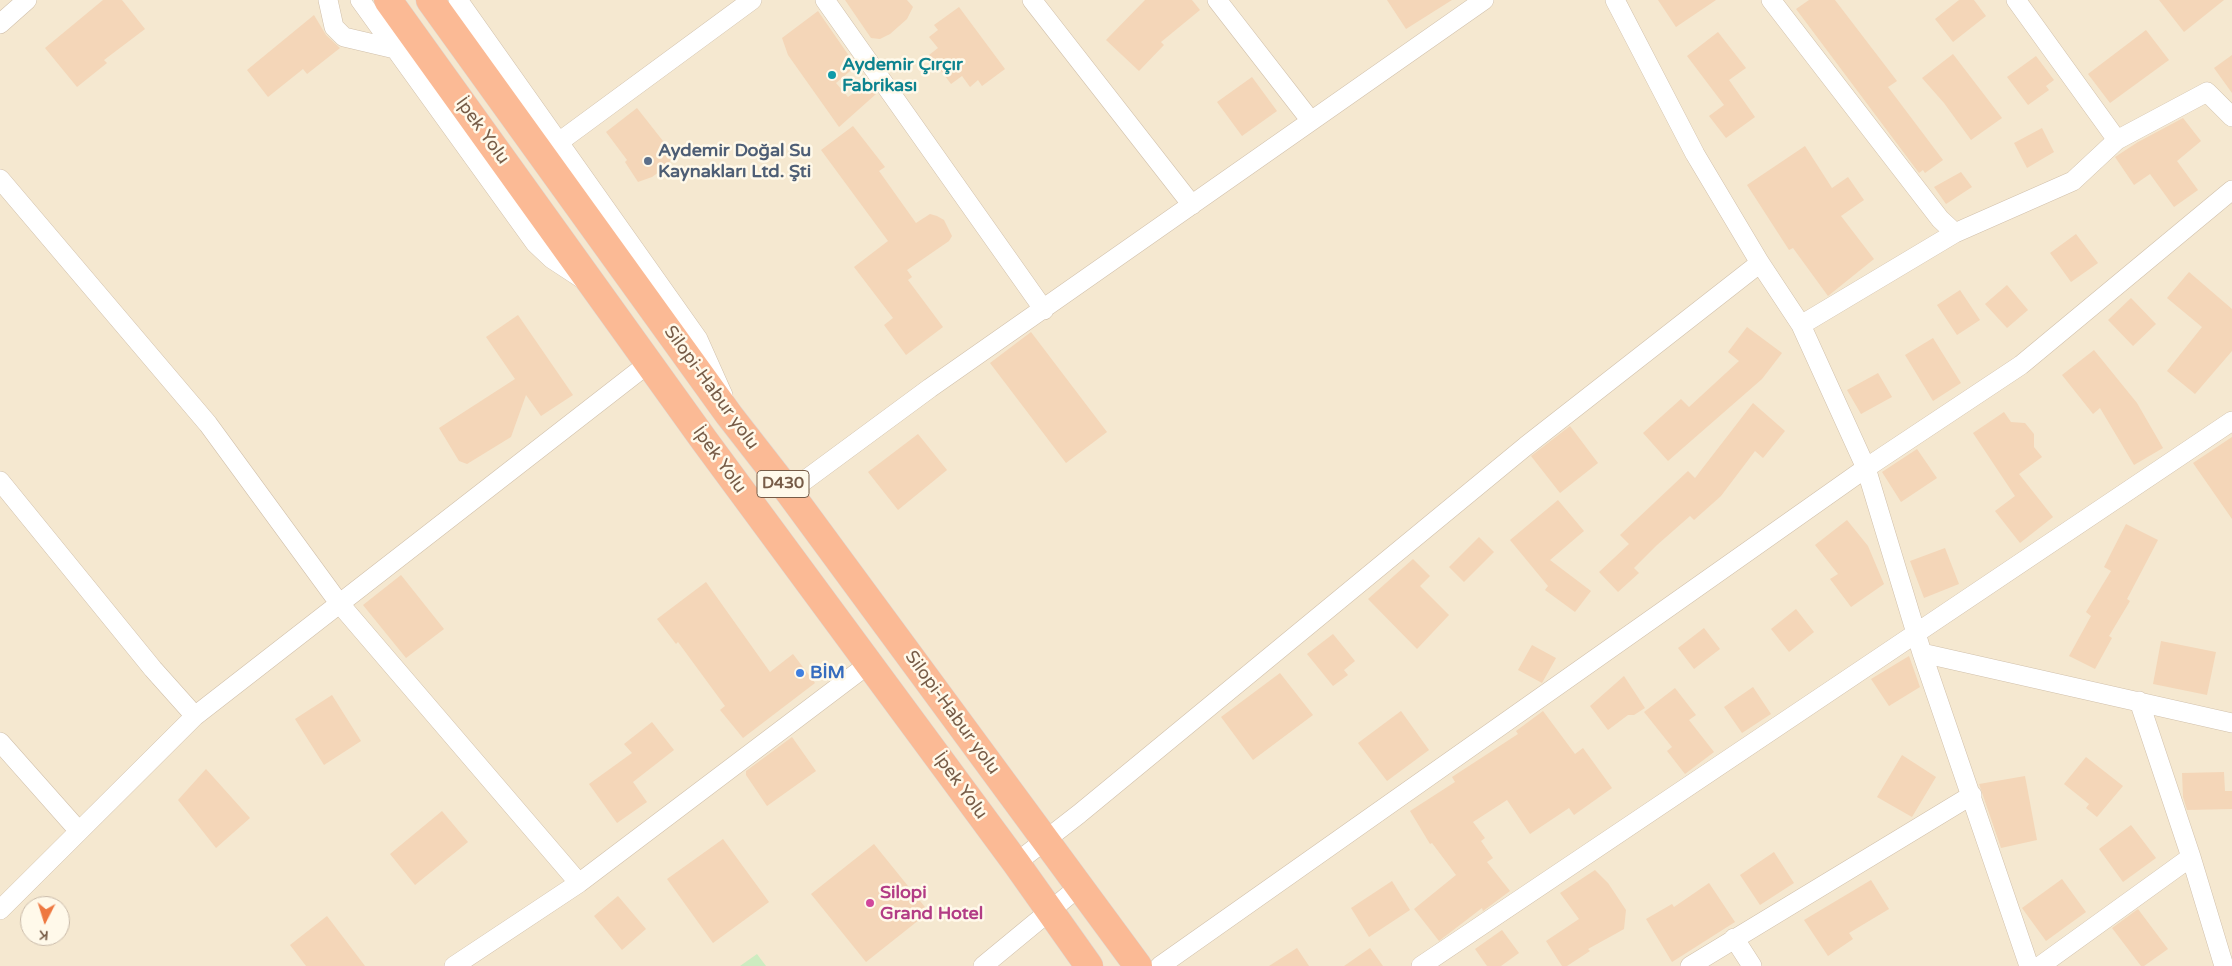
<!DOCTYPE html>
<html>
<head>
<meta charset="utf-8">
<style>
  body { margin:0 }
  #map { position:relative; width:2232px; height:966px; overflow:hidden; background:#fdf5e2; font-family:"Varela Round",sans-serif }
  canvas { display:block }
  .north { position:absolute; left:20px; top:896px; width:50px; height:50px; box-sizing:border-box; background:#fff9ea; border:1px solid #c9baa9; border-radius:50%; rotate:185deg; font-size:14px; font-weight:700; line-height:20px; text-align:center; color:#775c47 }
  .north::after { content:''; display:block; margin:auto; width:18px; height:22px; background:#ee7840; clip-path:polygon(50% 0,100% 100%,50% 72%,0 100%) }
</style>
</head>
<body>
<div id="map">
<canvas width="2232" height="966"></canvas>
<div class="north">K</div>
</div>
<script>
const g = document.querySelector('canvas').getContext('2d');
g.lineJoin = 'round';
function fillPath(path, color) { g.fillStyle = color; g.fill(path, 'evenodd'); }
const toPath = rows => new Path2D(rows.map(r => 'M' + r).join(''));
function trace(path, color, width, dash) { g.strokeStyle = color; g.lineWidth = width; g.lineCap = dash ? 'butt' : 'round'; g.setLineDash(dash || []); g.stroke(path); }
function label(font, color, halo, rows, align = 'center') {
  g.font = font + ' "Varela Round",sans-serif'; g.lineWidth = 5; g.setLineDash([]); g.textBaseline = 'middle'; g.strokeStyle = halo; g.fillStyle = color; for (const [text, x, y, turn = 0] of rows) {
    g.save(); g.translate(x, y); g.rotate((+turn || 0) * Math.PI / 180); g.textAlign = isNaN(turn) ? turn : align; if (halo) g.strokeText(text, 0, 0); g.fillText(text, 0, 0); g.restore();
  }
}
fillPath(toPath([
  [0,0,2232,0,2232,966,0,966],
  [30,906,60,906,60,936,30,936]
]), '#f5e8d0');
fillPath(toPath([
  [757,954,766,966,740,966]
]), '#cdecc0');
fillPath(toPath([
  [103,0,122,0,145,29,104,60,107,63,77,87,45,48],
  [845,0,907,0,913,7,907,19,890,34,880,39,871,38],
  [1145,0,1192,0,1200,10,1161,42,1164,45,1139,71,1106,40],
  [1387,0,1452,0,1406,29],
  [1658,0,1716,0,1676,27],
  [1809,0,1835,0,1897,81,1888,87,1943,160,1925,173,1923,170,1919,173,1796,9],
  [1959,0,1974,0,1986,16,1953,42,1935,19],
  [2159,0,2224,0,2184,32],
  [959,7,1005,69,982,86,978,80,970,87,962,76,951,84,929,55,938,48,929,37,938,30,934,25],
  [818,11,856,66,836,83,848,97,868,83,876,94,839,127,788,55,782,38],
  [314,15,326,35,340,48,307,74,303,69,268,97,247,70],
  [2146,30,2169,60,2110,103,2088,74],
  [1718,32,1746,68,1729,80,1755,117,1726,138,1709,116,1724,105,1687,56],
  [1953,54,2002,118,1971,140,1944,103,1922,78],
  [2232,55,2232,93,2214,68],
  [2036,56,2054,80,2046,86,2049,90,2028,105,2007,77],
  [1252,77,1277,111,1242,136,1217,102],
  [637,108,674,155,666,167,652,177,638,182,625,162,627,160,606,132],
  [2183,118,2201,141,2177,161,2198,190,2174,207,2150,174,2134,185,2115,157,2138,142],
  [853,126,885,167,879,171,916,223,930,214,937,216,944,220,952,236,949,241,907,270,912,277,908,280,943,327,906,355,884,325,893,318,854,267,888,241,821,150],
  [2042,128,2054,152,2027,168,2014,143],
  [1805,146,1832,188,1848,177,1864,200,1841,216,1874,259,1828,296,1793,248,1789,250,1747,185],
  [1961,172,1972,187,1946,204,1934,187],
  [2076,234,2098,263,2071,282,2050,253],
  [2189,272,2232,309,2232,351,2195,394,2167,371,2202,327,2167,298],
  [2007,285,2028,310,2007,328,1985,304],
  [1960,290,1980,320,1957,335,1937,305],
  [2131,298,2156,324,2133,346,2108,320],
  [518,315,573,395,541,416,526,395,511,437,467,464,459,461,439,428,515,379,486,337],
  [1747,327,1782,353,1762,379,1668,461,1643,433,1681,399,1689,407,1739,361,1728,352],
  [1031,332,1107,432,1066,463,990,363],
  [1933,338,1961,383,1933,401,1905,355],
  [2094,350,2137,403,2163,448,2134,465,2100,408,2093,414,2062,375],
  [1878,373,1892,397,1861,414,1847,390],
  [1753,403,1785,431,1763,458,1755,451,1721,496,1694,520,1690,516,1657,545,1634,568,1639,573,1618,592,1599,572,1629,544,1620,535,1688,471,1695,478],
  [2004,412,2011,422,2025,423,2034,434,2034,447,2042,457,2019,474,2053,517,2020,543,1995,511,2015,496,1973,433],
  [1570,426,1598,463,1560,493,1531,456],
  [918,434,947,470,898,510,868,472],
  [2232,437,2232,519,2193,463],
  [1917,449,1937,478,1901,502,1882,472],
  [1558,500,1584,531,1550,560,1591,591,1575,612,1545,590,1548,586,1510,540],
  [1847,520,1868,546,1884,584,1851,607,1830,579,1838,574,1815,545],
  [2126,524,2158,540,2127,599,2130,601,2109,636,2112,638,2095,669,2069,656,2091,616,2086,612,2111,571,2104,567],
  [1479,537,1494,552,1464,582,1449,567],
  [1945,548,1959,584,1924,598,1910,561],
  [1413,559,1430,576,1420,586,1449,615,1417,649,1368,599],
  [401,575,444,629,406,658,363,605],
  [706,582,770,672,793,654,815,683,743,738,720,710,725,706,678,642,676,644,657,619],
  [1796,609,1814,632,1789,652,1771,629],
  [1704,628,1720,649,1694,669,1678,648],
  [1333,634,1355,661,1344,670,1348,675,1333,686,1307,654],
  [2161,641,2216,652,2207,695,2153,684],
  [1532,645,1556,658,1542,683,1518,670],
  [1909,656,1920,687,1889,706,1871,679],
  [1280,673,1313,715,1253,760,1221,717],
  [1624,676,1645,708,1634,715,1628,715,1608,730,1590,706],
  [1753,687,1771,714,1742,733,1724,707],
  [1675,688,1696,715,1689,720,1714,752,1685,774,1667,751,1672,747,1644,712],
  [332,695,361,741,324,765,295,719],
  [1401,711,1429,750,1387,781,1358,743],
  [1543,711,1575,754,1583,748,1612,788,1574,815,1569,808,1530,834,1507,800,1473,822,1485,838,1481,841,1493,858,1487,862,1510,891,1483,911,1482,908,1439,941,1414,909,1456,875,1432,843,1430,844,1410,811,1455,782,1452,777,1518,734,1516,731],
  [652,722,674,750,633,782,647,802,617,823,589,784,632,753,624,744],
  [792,737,816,771,767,806,746,775,746,771],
  [1902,755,1936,777,1912,817,1877,797],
  [2086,757,2123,786,2097,817,2086,808,2089,804,2064,784],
  [206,769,250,818,216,848,178,800],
  [2224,772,2225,791,2232,791,2232,809,2187,810,2183,797,2182,773],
  [2025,776,2037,840,2001,848,1979,784],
  [442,811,468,842,415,885,390,854],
  [2131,825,2156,858,2123,882,2099,849],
  [723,839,769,902,713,943,667,879],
  [874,844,929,912,866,962,811,894],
  [1774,852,1794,883,1760,905,1740,875],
  [1595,870,1608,883,1626,910,1624,929,1588,949,1590,951,1567,966,1562,966,1546,941,1579,919,1560,893],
  [2062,879,2086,912,2046,941,2022,908],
  [1871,880,1889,909,1849,933,1853,939,1828,956,1804,920],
  [1392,881,1410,910,1369,937,1351,908],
  [1709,883,1735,922,1672,962,1646,919,1672,904,1674,907],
  [618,896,646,929,622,950,594,916],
  [2138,909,2168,949,2144,966,2141,966,2112,928],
  [327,916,365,966,306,966,290,945],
  [1502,930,1519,953,1501,966,1487,966,1475,949],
  [1297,948,1309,966,1269,966],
  [1370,948,1383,966,1344,966]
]), '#f4d6b8');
const minor = toPath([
  [328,0,334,27,344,37,395,49],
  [360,0,535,243,552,259,584,280],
  [458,0,698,339,723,395],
  [825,0,1044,310],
  [1032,0,1192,205],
  [1217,0,1311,121],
  [1615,0,1695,154,1760,263,1801,325,1866,468,1922,653,2029,966],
  [1771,0,1940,219,1955,233],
  [2016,0,2117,140],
  [0,24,27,0],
  [559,142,752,0],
  [0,179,208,424,339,603,579,883],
  [1801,325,1955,233,2073,181,2117,140,2207,92,2232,117],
  [0,481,153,669,195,716],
  [789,492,930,388,1484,0],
  [1922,653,2232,723],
  [2139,701,2191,857,2224,966],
  [0,742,78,830],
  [1016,863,1079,814,1526,446,1760,263],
  [0,910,195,716,649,363],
  [1734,938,1752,966],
  [454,966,579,883,870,663],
  [983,966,1080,886],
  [1160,966,1866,468,2021,365,2232,190],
  [1421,966,2232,421],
  [1690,966,1972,795],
  [2040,966,2191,857]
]);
const highway = toPath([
  [388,0,704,440,1016,863,1089,966],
  [430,0,729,415,789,492,1138,966]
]);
trace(minor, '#d1c0ab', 20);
trace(highway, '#ded8d3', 29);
trace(minor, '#fff', 19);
trace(highway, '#fbba95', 28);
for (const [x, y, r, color] of [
  [832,75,5,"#0f9aa8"],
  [648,161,5,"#5c6f8a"],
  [800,673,5,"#3f7fe0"],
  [870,903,5,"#d1479c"]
]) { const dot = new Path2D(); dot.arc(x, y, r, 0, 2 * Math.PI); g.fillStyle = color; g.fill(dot); trace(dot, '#fff9ea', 2); }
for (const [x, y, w] of [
  [783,484,52]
]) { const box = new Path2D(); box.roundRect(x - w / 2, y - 13.5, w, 27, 4); g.fillStyle = '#fff9ea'; g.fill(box); trace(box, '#775c47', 1); }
label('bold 16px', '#775c47', null, [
  ["D430",783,484]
]);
label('bold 18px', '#0d838f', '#fff9ea', [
  ["Aydemir Çırçır",842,65],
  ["Fabrikası",842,86]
], 'left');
label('18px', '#775c47', '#fff9ea', [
  ["İpek Yolu",482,131,54],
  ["Silopi-Habur yolu",711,388,54],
  ["İpek Yolu",719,460,54],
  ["Silopi-Habur yolu",952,713,54],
  ["İpek Yolu",960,786,54]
]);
label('bold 18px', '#4e5e75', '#fff9ea', [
  ["Aydemir Doğal Su",658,151],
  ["Kaynakları Ltd. Şti",658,172]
], 'left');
label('bold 18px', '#366cbe', '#fff9ea', [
  ["BİM",810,673]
], 'left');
label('bold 18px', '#b23c85', '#fff9ea', [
  ["Silopi",880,893],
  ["Grand Hotel",880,914]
], 'left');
</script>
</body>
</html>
